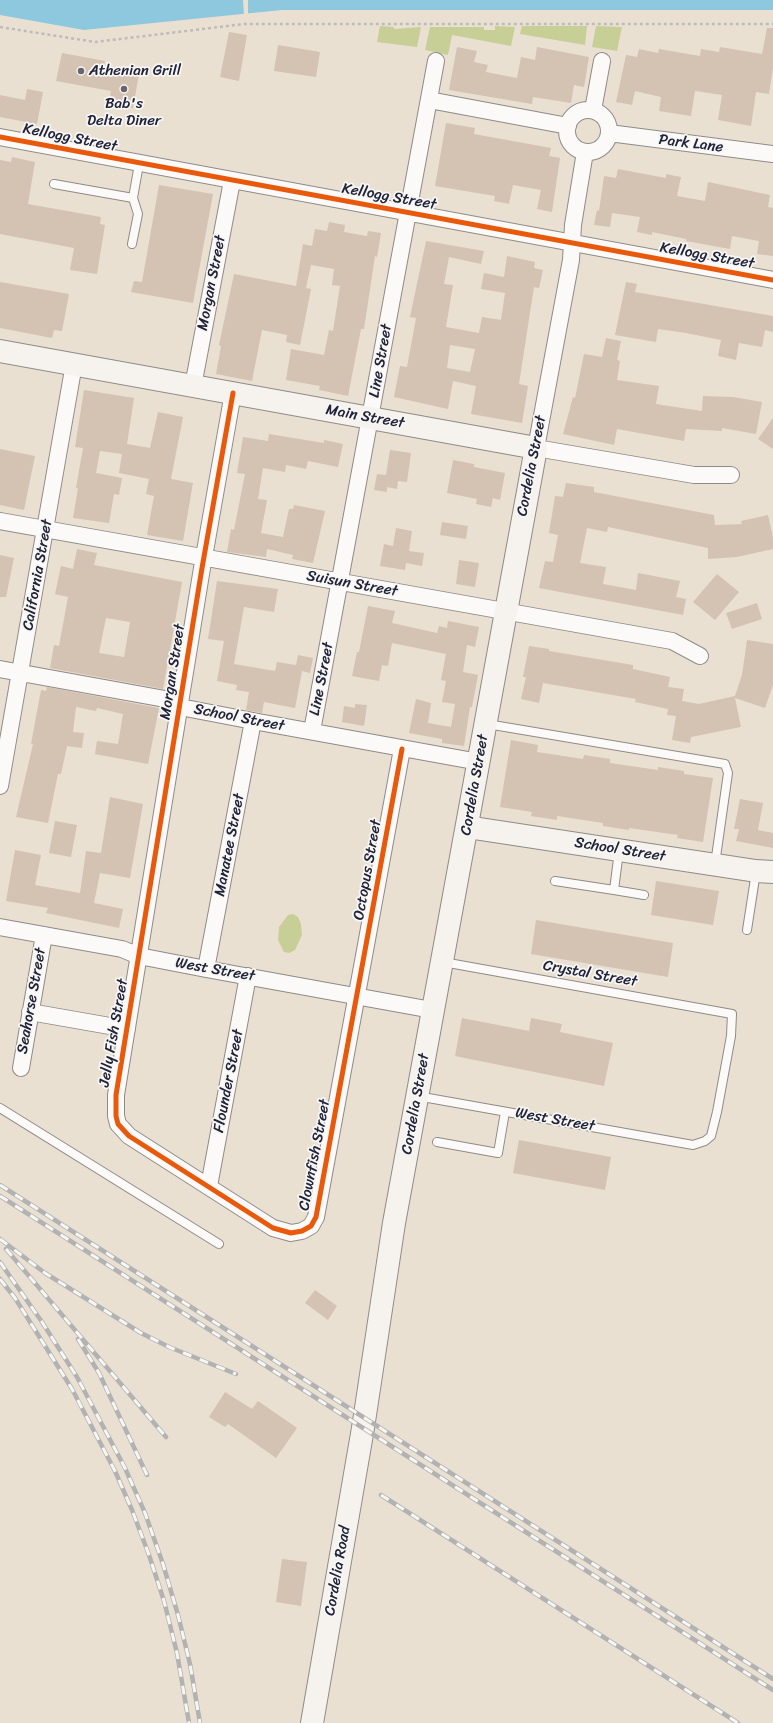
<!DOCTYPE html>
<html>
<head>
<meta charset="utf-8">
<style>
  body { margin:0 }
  canvas { display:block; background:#e9e0d2 }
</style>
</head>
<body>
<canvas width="773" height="1723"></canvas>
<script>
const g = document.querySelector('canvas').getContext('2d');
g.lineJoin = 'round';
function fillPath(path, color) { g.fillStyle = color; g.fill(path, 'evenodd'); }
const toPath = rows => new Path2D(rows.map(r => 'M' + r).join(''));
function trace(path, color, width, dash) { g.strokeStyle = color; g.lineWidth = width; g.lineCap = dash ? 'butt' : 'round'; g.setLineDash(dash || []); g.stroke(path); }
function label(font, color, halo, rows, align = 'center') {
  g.font = font + ' Sriracha,sans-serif'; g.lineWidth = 3.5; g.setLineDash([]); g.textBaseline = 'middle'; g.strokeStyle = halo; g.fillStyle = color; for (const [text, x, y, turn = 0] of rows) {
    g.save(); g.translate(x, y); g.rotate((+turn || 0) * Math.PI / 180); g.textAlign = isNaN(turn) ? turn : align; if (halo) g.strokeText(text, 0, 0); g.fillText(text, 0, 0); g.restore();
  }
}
fillPath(toPath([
  [380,26,394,27,394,29,421,27,417,47,377,42],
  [495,26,515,27,511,46,452,35,448,55,425,50,430,27,484,27,484,30,495,30],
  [522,26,587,26,585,45,520,34],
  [596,26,622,27,617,51,592,47],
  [293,914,298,917,301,924,302,935,295,950,289,953,284,952,278,940,279,927,288,915]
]), '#c7ce96');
fillPath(toPath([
  [0,0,773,0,773,10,282,10,84,30,0,15]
]), '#8dc8de');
fillPath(toPath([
  [243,0,248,0,248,15,244,15]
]), '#e9e0d2');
fillPath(toPath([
  [767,28,773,28,773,68,769,94,756,92,751,126,718,120,722,95,695,91,691,116,659,111,661,97,635,91,632,105,616,102,626,55,637,57,639,49,658,53,659,49,700,56,701,49,719,52,720,47,762,54],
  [229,32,247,35,239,81,220,77],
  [278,45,320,52,316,77,274,71],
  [457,47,477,51,474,62,488,65,486,72,517,78,521,57,535,60,537,47,589,57,584,87,574,85,571,103,533,97,532,104,449,90],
  [62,53,105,61,104,67,139,74,133,108,109,104,111,91,56,81],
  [27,89,43,92,37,124,0,117,0,95,25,100],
  [446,123,475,128,474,134,551,148,549,156,560,158,552,212,537,209,541,190,513,185,509,204,494,201,495,196,435,186],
  [12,157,35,162,28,204,101,217,100,224,105,225,97,274,70,270,74,248,0,234,0,160,11,162],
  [618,169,666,178,666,174,681,177,677,196,705,201,708,182,770,195,768,207,773,208,773,256,757,254,759,241,732,236,730,249,686,241,686,239,652,232,652,235,637,232,640,217,612,213,610,227,594,225,597,210,599,211,604,176,616,178],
  [159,185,213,194,193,303,131,292,134,281,142,282],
  [329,222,345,225,344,232,367,236,368,231,381,233,377,257,375,256,364,329,361,329,348,396,319,390,320,386,286,380,291,349,324,355,329,330,333,331,340,286,332,285,334,269,311,265,306,288,311,289,300,345,286,342,287,335,262,330,252,381,216,374,221,346,219,345,234,274,296,286,303,244,312,246,315,229,327,231],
  [426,241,484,251,481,264,449,257,444,284,453,285,446,327,479,333,482,317,501,320,505,293,481,289,484,273,504,277,507,256,535,262,534,268,543,270,539,288,534,287,519,384,528,386,522,423,471,414,476,386,453,381,448,409,394,397,400,366,407,367,416,318,410,317],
  [450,345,475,349,470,372,447,368],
  [0,282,69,294,62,331,54,330,52,338,0,328],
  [626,282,637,284,635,292,773,316,773,332,765,330,762,347,739,343,736,360,718,356,721,340,686,333,658,329,656,342,615,335],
  [606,338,621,341,617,360,620,361,617,380,659,386,656,404,702,411,703,396,733,397,762,402,756,434,722,428,722,431,686,429,684,441,617,429,614,445,563,434,573,397,575,398,584,354,602,357],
  [84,390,134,398,127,444,150,448,158,412,183,417,171,479,193,483,183,541,147,535,154,496,146,494,149,479,119,473,122,454,100,451,96,473,122,478,119,495,114,494,109,523,73,518,78,488,76,488,83,448,75,447],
  [773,418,773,449,758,439],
  [269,434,324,443,324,440,343,444,338,467,308,461,306,469,286,465,285,472,263,468,258,499,267,500,261,533,283,537,289,509,293,509,294,505,325,511,313,563,292,559,293,555,267,549,266,557,227,552,231,529,234,530,245,474,237,473,243,437,268,441],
  [0,449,35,456,24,510,0,505],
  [390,450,411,453,407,482,398,481,397,489,387,487,387,492,374,490,377,474,386,475],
  [453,460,474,464,474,467,505,473,500,500,493,498,491,507,476,504,477,499,447,493],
  [566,483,594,487,594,492,714,515,715,525,742,524,741,521,768,515,773,538,773,549,737,557,708,559,708,548,608,527,607,532,587,528,580,563,606,567,603,584,636,590,638,573,680,581,676,597,686,599,683,615,539,588,545,561,553,562,558,535,549,533,555,496,563,497],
  [442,522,468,526,466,539,440,535],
  [396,528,412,531,409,551,424,553,422,566,406,563,405,570,380,566,384,544,393,546],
  [77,549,97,553,94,565,182,582,163,689,50,668,54,645,59,646,68,597,55,594,61,566,73,569],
  [106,618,130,622,124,657,99,653],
  [0,555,14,558,6,597,0,597],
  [459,560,479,563,475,587,456,584],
  [717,574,739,592,715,620,693,602],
  [217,581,278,589,274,612,244,607,234,664,275,671,277,662,296,665,298,655,313,658,310,673,302,671,295,708,264,702,262,713,246,710,249,692,236,690,237,685,217,681,224,641,208,639],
  [757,603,762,619,732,629,726,613],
  [368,606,395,611,392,623,437,633,439,626,447,628,448,621,479,627,475,647,467,645,463,672,478,675,472,707,470,707,464,746,442,743,442,739,409,733,416,699,431,703,428,723,451,727,455,704,442,702,446,681,441,680,446,654,392,643,388,666,382,665,379,681,352,676,357,652,359,652],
  [747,640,773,644,773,685,765,708,735,698,741,727,691,737,690,743,672,740,676,716,667,715,668,709,635,702,636,699,543,683,539,703,521,699,526,677,523,677,529,646,549,649,549,651,633,665,633,669,670,677,668,687,684,689,682,701,699,704,735,696,742,675],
  [47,687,159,708,148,764,95,754,97,741,118,744,123,714,97,708,96,711,76,707,73,732,84,733,82,748,67,746,61,774,58,774,48,823,16,817,33,744,31,744,41,690,46,691],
  [355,704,367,705,364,726,342,722,344,706,355,708],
  [511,740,538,745,537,752,583,759,584,755,610,759,610,763,658,770,658,767,684,771,684,774,713,778,703,842,677,838,678,835,629,828,629,830,603,826,603,823,557,816,557,820,531,816,532,812,500,807],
  [110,797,143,804,130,878,100,873,94,903,123,909,119,928,46,913,48,908,6,901,15,850,41,855,35,885,80,893,86,851,101,853],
  [740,799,763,803,758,830,773,833,773,848,736,841,739,829,734,829],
  [55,821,77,825,71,857,49,853],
  [656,881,719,891,713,925,651,915],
  [536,920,673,943,668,977,531,954],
  [462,1018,529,1031,531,1018,562,1024,560,1032,613,1043,604,1086,455,1056],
  [519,1140,611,1157,605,1190,513,1173],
  [315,1290,337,1306,328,1320,305,1303],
  [225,1392,252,1409,258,1401,297,1428,276,1458,228,1424,225,1427,209,1417],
  [282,1559,307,1562,301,1606,276,1602]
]), '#d4c2b3');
const lane = toPath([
  [54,184,133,198],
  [132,244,138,214,133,198,139,164],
  [487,724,725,764,728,773,715,864],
  [619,851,614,890,644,895],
  [555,881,614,890],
  [747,930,756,872],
  [417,1096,693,1145,705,1141,711,1136,717,1112,731,1036,732,1014,443,962],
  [0,1108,219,1244],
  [437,1142,498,1153,505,1112]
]);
const street = toPath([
  [429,100,568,126],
  '567 131a21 21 0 1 1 42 0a21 21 0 1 1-42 0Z',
  [593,110,602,61],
  [609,133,773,154],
  [0,137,773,280],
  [585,152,573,225,571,260,536,448,694,475,731,475],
  [193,386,232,181],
  [233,393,202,568,116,1095,116,1116,118,1124,129,1136,273,1228,291,1233,302,1231,311,1226,316,1217,402,749],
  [0,521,672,641,700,656],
  [0,669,165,699,180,707,253,721,479,762],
  [312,731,436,61],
  [0,786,74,364],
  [0,927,122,949,139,956,206,969,432,1010],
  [206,969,253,721],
  [30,1012,127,1029],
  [21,1068,44,935],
  [209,1186,248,976]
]);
const secondary = toPath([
  [0,351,536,448,394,1223,363,1428,312,1723],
  [467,827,756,871,773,872]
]);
trace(lane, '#8f8b87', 10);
trace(street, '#8f8b87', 18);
trace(secondary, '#8f8b87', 24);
trace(toPath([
  [0,27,95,42,244,24,773,24]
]), '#bdbbbb', 2.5, [3, 3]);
trace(lane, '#fcfaf8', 8);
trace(street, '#fcfaf8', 16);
trace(secondary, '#f6f2ee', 22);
const rail = toPath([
  [0,1185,773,1679],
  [0,1196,773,1690],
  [0,1239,45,1273,141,1333,169,1347,236,1374],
  [6,1249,166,1437],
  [0,1262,42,1322,77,1377,125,1468,145,1513,163,1564,178,1615,190,1664,200,1723],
  [0,1279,15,1298,72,1389,115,1471,132,1510,149,1555,164,1601,177,1653,189,1723],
  [78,1339,99,1373,147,1475],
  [381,1495,738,1723]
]);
trace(rail, '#b3b2b3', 4.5);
trace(rail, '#f6f6f2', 3, [9]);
trace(toPath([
  [0,137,773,280],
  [233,393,202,568,116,1095,116,1116,118,1124,129,1136,273,1228,291,1233,302,1231,311,1226,316,1217,402,749]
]), '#e8590c', 5);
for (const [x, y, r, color] of [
  [81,71,4,"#686470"],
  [124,89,4,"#686470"]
]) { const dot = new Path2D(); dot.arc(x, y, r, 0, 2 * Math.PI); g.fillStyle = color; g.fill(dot); trace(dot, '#f6f6f2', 1.5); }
label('15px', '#22223b', '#f6f6f2', [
  ["Athenian Grill",89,71],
  ["Bab's",124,104,"center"],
  ["Delta Diner",124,121,"center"]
], 'left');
label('15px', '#22223b', '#f6f6f2', [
  ["Kellogg Street",70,138,11],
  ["Park Lane",691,144,7],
  ["Kellogg Street",389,197,10],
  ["Kellogg Street",707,256,10],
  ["Morgan Street",212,283,-79],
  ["Line Street",381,361,-80],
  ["Main Street",365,417,10],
  ["Cordelia Street",532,466,-79],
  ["California Street",38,575,-80],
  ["Suisun Street",352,584,10],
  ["Morgan Street",173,672,-81],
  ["Line Street",322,679,-79],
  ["School Street",239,718,11],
  ["Cordelia Street",475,785,-80],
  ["Manatee Street",230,845,-79],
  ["School Street",620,850,9],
  ["Octopus Street",368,870,-80],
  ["West Street",215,970,10],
  ["Crystal Street",590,974,10],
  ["Seahorse Street",32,1001,-80],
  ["Jelly Fish Street",114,1033,-80],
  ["Flounder Street",229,1081,-79],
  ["Cordelia Street",416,1104,-80],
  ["West Street",555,1120,10],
  ["Clownfish Street",315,1155,-79],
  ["Cordelia Road",338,1571,-80]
]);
</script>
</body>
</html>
